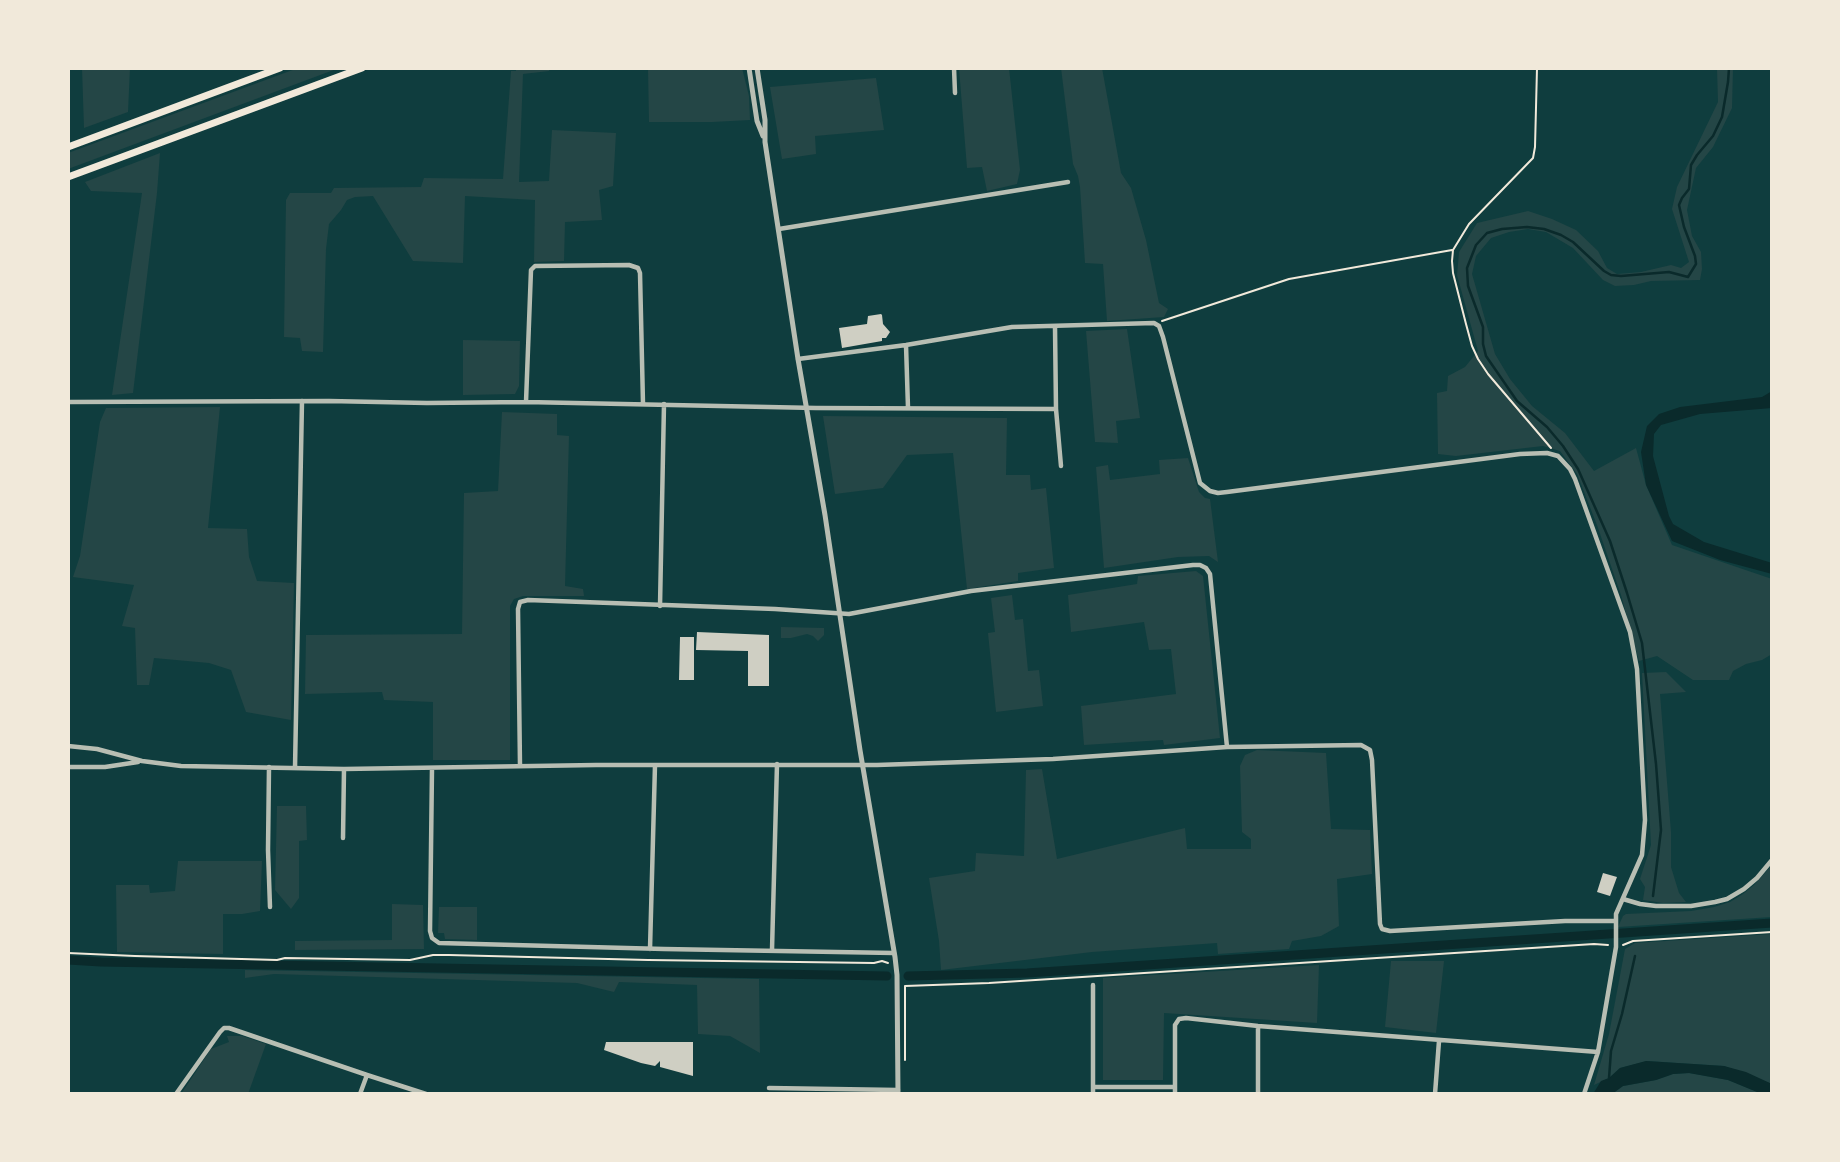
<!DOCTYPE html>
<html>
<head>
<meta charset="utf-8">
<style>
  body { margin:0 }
  #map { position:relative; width:1840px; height:1162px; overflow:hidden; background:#0f3d3e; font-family:"Sofia Sans Condensed",sans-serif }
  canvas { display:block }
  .frame { position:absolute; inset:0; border:70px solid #f1e9da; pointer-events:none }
</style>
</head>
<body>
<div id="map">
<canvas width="1840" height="1162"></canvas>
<div class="frame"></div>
</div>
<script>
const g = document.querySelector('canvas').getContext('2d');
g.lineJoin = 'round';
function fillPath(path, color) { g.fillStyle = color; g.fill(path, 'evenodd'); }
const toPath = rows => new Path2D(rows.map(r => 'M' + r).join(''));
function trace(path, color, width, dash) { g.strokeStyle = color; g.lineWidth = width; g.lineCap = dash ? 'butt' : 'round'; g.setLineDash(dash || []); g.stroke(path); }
fillPath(toPath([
  [82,68,130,68,128,112,84,128],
  [298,68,339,68,68,169,68,153],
  [516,68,550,68,549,71,523,74,519,182,549,181,552,130,616,133,613,186,599,190,602,220,565,222,564,261,534,262,535,200,465,196,463,263,413,261,373,196,355,197,347,200,341,210,329,224,326,249,323,352,302,351,300,338,284,337,286,200,290,193,331,193,334,188,421,187,424,178,503,179,511,71,516,71],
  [648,68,742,68,749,96,750,120,712,122,649,122],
  [959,68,1009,68,1020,170,1017,184,987,191,982,167,967,168],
  [1061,68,1102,68,1121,173,1131,188,1146,240,1159,303,1168,309,1164,317,1107,321,1103,264,1085,263,1080,187,1078,176,1073,164],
  [1717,68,1733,68,1732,108,1713,147,1696,168,1687,210,1692,236,1701,252,1702,269,1700,280,1651,281,1634,285,1615,286,1603,280,1573,248,1546,232,1528,229,1509,232,1491,238,1476,256,1472,274,1495,354,1510,379,1532,406,1565,433,1594,471,1636,448,1646,485,1672,545,1772,579,1772,654,1762,660,1746,664,1733,671,1729,680,1693,680,1657,656,1639,661,1621,595,1597,525,1577,474,1560,451,1543,446,1456,456,1438,454,1437,393,1447,391,1448,376,1465,367,1478,351,1457,275,1459,252,1477,223,1528,211,1552,219,1576,230,1598,251,1607,268,1617,274,1641,272,1671,265,1681,268,1689,262,1672,209,1677,187,1718,102],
  [876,78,884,130,815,136,816,154,782,159,770,87],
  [160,153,157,193,133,393,112,395,142,193,91,191,85,182],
  [1127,329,1140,418,1116,421,1118,443,1095,442,1086,331],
  [463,340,520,341,519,386,515,394,463,395],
  [220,407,208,528,247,529,249,557,257,581,294,583,291,720,246,712,231,670,209,663,154,658,149,685,137,685,135,628,122,626,134,585,73,577,80,556,100,422,106,408],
  [502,412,557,414,557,435,569,436,565,586,583,589,584,596,523,596,514,599,510,606,510,760,433,760,433,702,384,700,382,692,305,694,306,635,462,634,464,493,498,491],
  [823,416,1007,418,1006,475,1030,475,1031,490,1046,488,1054,568,1018,573,1018,581,967,589,953,453,907,455,883,488,835,494],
  [1188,458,1199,492,1205,498,1210,499,1218,562,1209,556,1178,557,1104,568,1096,467,1108,465,1110,480,1160,474,1159,460],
  [1196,571,1203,576,1220,738,1164,745,1163,740,1084,745,1081,706,1176,694,1171,649,1149,650,1144,622,1071,632,1068,595,1137,584,1138,576],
  [1012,595,1015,620,1023,619,1028,671,1039,670,1043,706,996,712,988,633,995,632,991,598],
  [781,627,824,628,824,635,818,641,813,636,807,634,791,638,781,638],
  [1666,672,1686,692,1660,694,1671,832,1671,867,1679,893,1686,902,1663,903,1643,900,1645,887,1640,879,1651,845,1642,673],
  [1257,750,1326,753,1331,829,1370,830,1372,874,1337,879,1339,926,1321,936,1292,941,1289,949,1218,954,1217,943,1092,952,941,970,939,941,929,878,975,871,976,853,1024,856,1026,770,1042,769,1057,859,1185,828,1187,849,1251,849,1251,839,1242,832,1240,766,1245,755],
  [277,806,306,806,307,840,299,841,299,898,291,909,275,890],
  [178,861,262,861,260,911,242,914,223,914,223,954,117,952,116,885,149,885,150,893,175,891],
  [1772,865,1772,917,1618,927,1623,916,1626,914,1691,911,1714,907,1730,902,1743,894,1754,885],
  [392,904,423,905,424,949,295,950,295,941,392,940],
  [439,907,477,907,477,940,445,939,444,933,438,933],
  [1772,934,1772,1084,1724,1066,1647,1061,1620,1068,1609,1078,1594,1085,1609,1034,1625,949,1635,943],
  [1391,961,1444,961,1436,1033,1385,1027],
  [1319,965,1317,1023,1164,1013,1163,1080,1103,1080,1103,978],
  [245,970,759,979,760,1053,730,1036,698,1034,697,985,619,982,614,992,577,983,274,974,245,978],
  [227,1036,242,1036,266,1044,248,1094,181,1094,211,1049,229,1042],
  [1689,1073,1728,1080,1762,1094,1612,1094,1623,1086,1656,1080,1673,1074]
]), '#244646');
fillPath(toPath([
  [1772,391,1772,408,1700,414,1661,425,1654,434,1653,456,1669,516,1673,524,1704,542,1772,563,1772,574,1720,560,1672,541,1646,485,1641,452,1647,426,1659,414,1680,407,1762,397],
  [1646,1061,1724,1066,1746,1072,1772,1084,1772,1094,1762,1094,1728,1080,1689,1073,1673,1074,1656,1080,1623,1086,1612,1094,1593,1094,1601,1081,1609,1078,1620,1068]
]), '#0a2a2b');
trace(toPath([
  [1653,896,1661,830,1656,764,1642,643,1627,593,1610,541,1578,469,1563,446,1547,427,1517,401,1486,356,1483,344,1483,327,1468,286,1467,268,1476,245,1487,233,1502,229,1527,227,1544,229,1561,235,1573,242,1604,271,1611,275,1621,276,1669,272,1688,277,1696,264,1695,256,1684,227,1679,205,1682,198,1689,189,1691,165,1697,155,1713,136,1722,117,1728,82,1729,68],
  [1609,1078,1611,1051,1622,1014,1635,956]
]), '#0a2a2b', 2.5);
trace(toPath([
  [68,960,101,962,887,976],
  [908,976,1027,973,1772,923]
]), '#0a2a2b', 9);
fillPath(toPath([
  [881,314,882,315,883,324,890,332,886,338,882,338,882,341,842,348,839,328,867,324,868,316],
  [697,632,769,635,769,686,748,686,748,651,696,650],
  [680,637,694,637,694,680,679,680],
  [1603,873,1617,877,1610,896,1597,892],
  [606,1042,693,1042,693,1076,660,1067,660,1061,655,1066,641,1063,604,1050]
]), '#cfcfc3');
trace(toPath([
  [1537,68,1535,147,1533,158,1469,224,1453,250,1452,261,1453,273,1466,324,1472,346,1478,359,1488,374,1551,448],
  [1162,321,1289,279,1452,250],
  [1623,945,1633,941,1772,932],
  [68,953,135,956,277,960,285,958,410,960,433,955,449,955,648,960,874,963,882,961,888,963],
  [905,1060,905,986,989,983,1594,944,1608,945]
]), '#f1e9da', 2);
trace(toPath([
  [954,68,955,93],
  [779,229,1068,182],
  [1055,327,1056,409,1061,466],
  [906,345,908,408],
  [798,359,906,345,1012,327,1154,323,1159,326,1163,337,1200,483,1210,491,1218,493,1227,492,1520,454,1547,453,1558,456,1570,469,1575,479,1630,632,1637,669,1645,820,1642,855,1616,914,1616,947,1598,1052,1584,1094],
  [68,402,329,401,427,403,526,402,816,408,1056,409],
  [526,402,531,270,535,266,629,265,638,268,640,273,643,404],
  [660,606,664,404],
  [68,746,97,749,142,761,181,766,344,769,596,765,877,765,1053,759,1227,747,1361,745,1370,750,1372,760,1380,924,1382,929,1390,931,1565,921,1615,921],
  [520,766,518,609,520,602,528,600,775,609,849,614,971,591,1193,565,1200,565,1206,568,1210,574,1227,747],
  [68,767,105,767,138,762],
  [269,767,268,850,270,907],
  [295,768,302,401],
  [432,768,430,931,432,938,439,943,664,949,894,953],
  [343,838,344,769],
  [1623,899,1640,904,1656,906,1691,906,1715,902,1727,899,1744,889,1757,878,1772,860],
  [650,949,655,765],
  [772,950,777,764],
  [1093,1087,1175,1087],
  [769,1088,898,1090],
  [176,1094,220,1032,224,1028,229,1028,367,1075,426,1094],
  [360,1094,367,1075],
  [1093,1094,1093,985],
  [1175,1094,1175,1025,1179,1019,1186,1018,1258,1026,1598,1052],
  [1258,1094,1258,1026],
  [1435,1094,1439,1041]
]), '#b8beb3', 4.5);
trace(toPath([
  [749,68,757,121,763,136],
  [757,68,765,120,765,142,798,359,825,515,860,750,895,957,897,975,898,1094]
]), '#b8beb3', 5);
trace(toPath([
  [68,147,280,68],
  [68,177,362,68]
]), '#f1e9da', 7);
</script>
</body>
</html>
